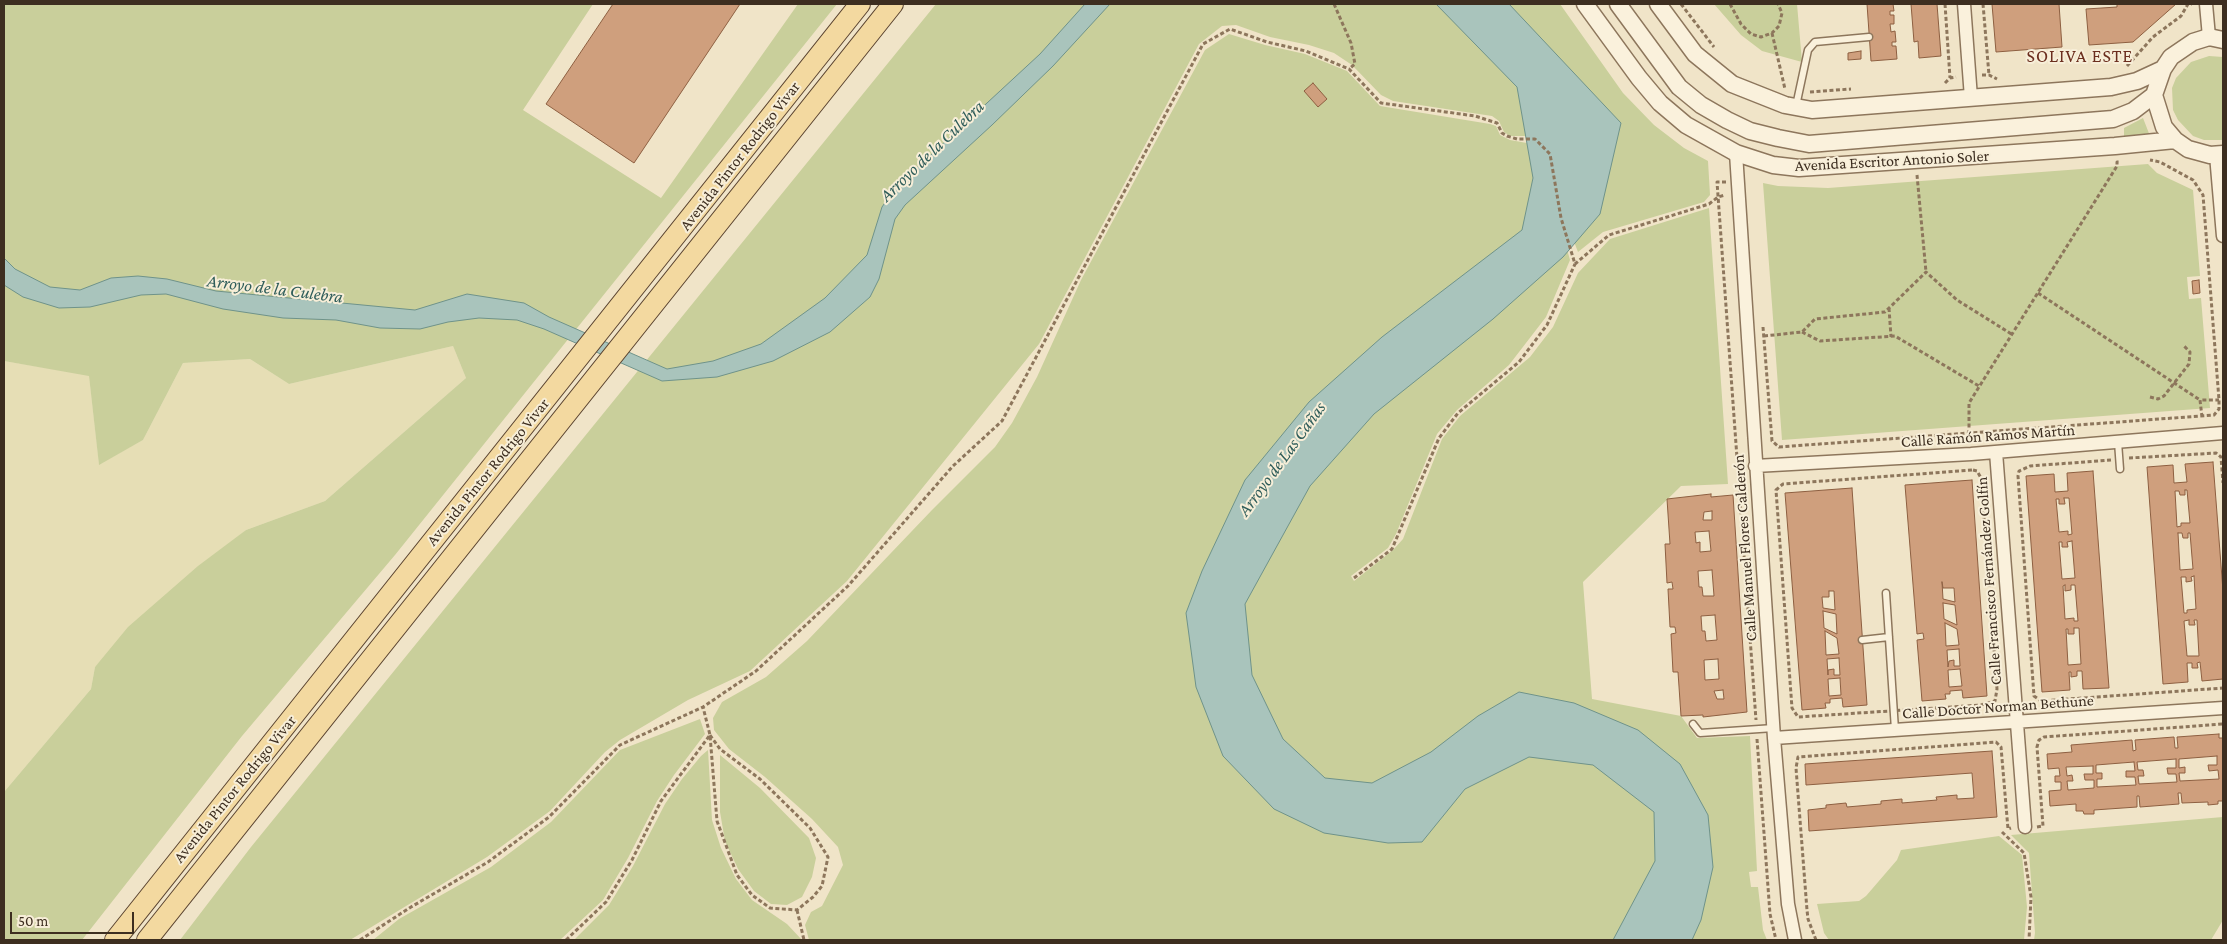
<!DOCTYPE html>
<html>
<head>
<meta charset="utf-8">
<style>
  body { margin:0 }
  #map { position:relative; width:2227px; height:944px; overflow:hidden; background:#f0e4c8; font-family:"Crimson Pro",serif }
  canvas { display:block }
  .frame { position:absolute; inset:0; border:5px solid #3d2e20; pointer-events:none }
  .scale { position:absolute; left:10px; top:912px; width:124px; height:22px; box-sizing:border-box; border:2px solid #3d2e20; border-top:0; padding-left:6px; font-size:15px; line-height:18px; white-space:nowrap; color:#3d2e20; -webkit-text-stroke:4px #f7eed8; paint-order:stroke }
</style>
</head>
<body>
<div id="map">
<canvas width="2227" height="944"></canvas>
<div class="frame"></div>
<div class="scale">50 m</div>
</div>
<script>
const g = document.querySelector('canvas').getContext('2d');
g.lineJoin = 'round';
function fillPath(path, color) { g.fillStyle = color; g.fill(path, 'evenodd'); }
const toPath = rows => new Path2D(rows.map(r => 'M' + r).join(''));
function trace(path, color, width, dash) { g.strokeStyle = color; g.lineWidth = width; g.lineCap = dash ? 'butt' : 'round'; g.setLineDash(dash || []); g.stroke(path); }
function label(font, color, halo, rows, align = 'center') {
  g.font = font + ' "Crimson Pro",serif'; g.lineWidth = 4; g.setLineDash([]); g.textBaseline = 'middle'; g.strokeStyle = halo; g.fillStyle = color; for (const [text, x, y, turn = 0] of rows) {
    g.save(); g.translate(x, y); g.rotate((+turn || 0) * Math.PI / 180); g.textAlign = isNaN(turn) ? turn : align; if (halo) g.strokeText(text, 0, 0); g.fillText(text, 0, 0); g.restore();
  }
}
fillPath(toPath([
  [453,346,466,378,325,501,246,530,95,667,91,689,4,792,4,361,89,375,99,464,143,440,183,363,250,359,289,384]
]), '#e6deb5');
fillPath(toPath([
  [4,4,593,4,523,110,661,198,798,4,837,4,395,555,242,736,82,940,4,940,4,792,91,689,95,667,128,627,198,566,246,530,325,501,466,378,453,346,289,384,250,359,183,363,143,440,99,465,89,376,4,361],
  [936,4,1560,4,1623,93,1654,125,1684,148,1708,161,1710,195,1704,202,1603,232,1578,252,1533,136,1510,136,1504,132,1499,121,1492,116,1393,101,1381,95,1352,65,1334,53,1309,45,1270,37,1236,25,1222,26,1199,44,1039,344,847,581,750,671,688,700,620,740,605,752,550,811,487,857,350,940,180,940,251,847],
  [1714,4,1797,4,1802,62,1762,51,1741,35],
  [1229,34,1265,45,1305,54,1347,71,1380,106,1490,124,1496,126,1500,135,1510,140,1538,145,1570,260,1546,317,1509,365,1457,410,1437,434,1396,534,1388,548,1351,576,1354,581,1393,550,1403,539,1442,439,1460,416,1530,357,1553,327,1578,273,1610,239,1709,208,1728,484,1681,486,1583,582,1592,699,1681,716,1697,738,1750,736,1757,871,1749,872,1751,887,1758,887,1763,930,1767,940,809,940,805,925,811,912,822,906,843,865,838,847,812,819,765,777,729,749,714,730,713,718,722,702,766,677,807,641,932,510,995,447,1012,423,1037,377,1081,280,1205,50],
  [2209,56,2223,57,2223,140,2204,140,2193,136,2178,120,2173,110,2172,88,2176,78,2191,62],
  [2143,118,2150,136,2124,137,2124,128],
  [2148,164,2157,173,2193,190,2200,276,2187,277,2189,299,2201,298,2210,408,1782,440,1763,183,1778,186,1828,188],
  [700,719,705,734,674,775,657,801,628,858,603,900,560,940,373,940,399,919,491,867,551,822,620,750],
  [708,750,712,820,721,848,736,879,752,900,787,924,802,940,574,940,609,905,633,866,665,804,682,779,701,756],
  [720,755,760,788,809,838,816,858,812,877,802,897,787,905,771,904,754,891,738,869,725,841,720,812],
  [2223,817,2223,920,2211,940,2034,940,2035,933,2029,853,2011,835],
  [1999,836,2022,855,2027,907,2024,940,1829,940,1824,933,1817,904,1859,901,1866,896,1897,860,1901,850]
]), '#c9cf9b');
const water = toPath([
  [1085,4,1110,4,1053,66,992,125,905,205,895,219,879,279,870,297,830,332,773,361,717,377,662,381,544,329,517,320,479,318,448,322,420,329,380,328,336,320,283,318,223,309,166,294,141,295,90,307,59,308,23,297,4,285,4,258,15,269,50,287,80,290,111,278,138,276,167,279,216,291,415,310,467,294,524,303,549,317,667,369,713,361,761,344,825,298,867,255,882,207,895,188,1040,54,1085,4],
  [1436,4,1509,4,1621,123,1600,214,1563,257,1493,319,1374,414,1310,486,1245,604,1252,675,1283,739,1325,778,1372,783,1431,752,1478,716,1519,692,1574,703,1638,730,1680,764,1708,815,1713,867,1701,920,1692,940,1613,940,1655,861,1654,812,1593,765,1529,757,1465,789,1422,842,1388,843,1324,833,1274,809,1223,756,1196,687,1186,613,1202,571,1245,480,1309,402,1382,337,1522,230,1533,178,1517,87,1436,4]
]);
fillPath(water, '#a9c4bc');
trace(water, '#6f938a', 1);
const building = toPath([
  [613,4,740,4,634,163,546,104,613,4],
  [1867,4,1893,4,1894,11,1890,11,1890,15,1894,15,1894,24,1890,24,1891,32,1895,31,1896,42,1892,42,1892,46,1896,46,1897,59,1871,61,1867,4],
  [1911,4,1937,4,1941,56,1919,58,1918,41,1914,42,1911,4],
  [1992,4,2059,4,2062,47,1996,52,1992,4],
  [2117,4,2176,4,2133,42,2089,45,2086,9,2117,7,2117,4],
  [1861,51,1861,59,1848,60,1848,53,1861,51],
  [1313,83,1327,99,1318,107,1304,91,1313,83],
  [2199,280,2200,293,2193,294,2192,281,2199,280],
  [2213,462,2223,591,2223,679,2202,681,2200,662,2197,663,2198,668,2192,668,2192,663,2187,663,2188,682,2163,684,2147,467,2173,465,2174,483,2187,482,2185,464,2213,462],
  [2185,490,2187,490,2190,523,2181,523,2181,526,2177,527,2175,491,2179,491,2180,495,2185,495,2185,490],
  [2178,533,2182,533,2183,538,2188,538,2188,533,2190,533,2193,569,2180,570,2178,533],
  [2194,576,2196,609,2187,610,2187,613,2184,613,2181,577,2186,577,2186,582,2192,581,2191,577,2194,576],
  [2189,620,2189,625,2195,625,2194,620,2197,620,2199,656,2187,656,2184,621,2189,620],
  [2093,471,2109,688,2083,689,2082,671,2077,671,2077,676,2071,677,2071,672,2069,672,2070,690,2042,692,2026,476,2054,474,2055,492,2068,491,2067,473,2093,471],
  [2064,498,2069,498,2072,534,2068,535,2068,531,2059,532,2056,499,2059,499,2059,504,2065,504,2064,498],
  [2072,541,2075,578,2062,579,2059,542,2062,542,2062,547,2068,547,2067,542,2072,541],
  [2065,585,2065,591,2071,590,2071,585,2075,585,2078,621,2074,621,2074,618,2065,619,2063,586,2065,585],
  [2074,628,2079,628,2081,664,2068,665,2066,629,2068,629,2068,634,2074,634,2074,628],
  [1972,480,1987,696,1963,698,1962,690,1950,691,1950,694,1945,694,1946,699,1922,701,1917,640,1924,639,1923,633,1917,634,1905,485,1972,480],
  [1942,582,1943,588,1954,588,1955,602,1943,599,1942,582],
  [1943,603,1955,605,1957,625,1944,619,1943,603],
  [1945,623,1957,629,1959,645,1946,646,1945,623],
  [1959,649,1960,666,1954,666,1954,660,1949,661,1948,667,1947,650,1959,649],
  [1960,669,1962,686,1949,687,1948,670,1960,669],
  [1852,488,1867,705,1843,707,1842,698,1830,699,1830,703,1825,703,1826,708,1802,710,1785,493,1852,488],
  [1829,591,1834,591,1835,610,1823,608,1822,597,1829,597,1829,591],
  [1823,611,1836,614,1837,634,1824,628,1823,611],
  [1825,631,1837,638,1839,654,1826,655,1825,631],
  [1839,658,1840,675,1834,675,1834,669,1828,670,1828,675,1827,659,1839,658],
  [1840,678,1841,695,1829,696,1828,679,1840,678],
  [1711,494,1711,497,1733,495,1747,712,1703,717,1703,715,1681,716,1678,672,1673,672,1671,634,1676,633,1675,627,1670,627,1668,589,1673,589,1672,582,1667,583,1665,544,1670,544,1667,499,1711,494],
  [1712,511,1712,520,1703,520,1704,512,1712,511],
  [1709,531,1711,551,1700,552,1700,542,1696,543,1695,532,1709,531],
  [1712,570,1714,596,1703,596,1702,587,1699,587,1698,571,1712,570],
  [1715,615,1717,640,1706,641,1705,631,1702,631,1701,616,1715,615],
  [1718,659,1719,679,1705,680,1704,660,1718,659],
  [1723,690,1724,699,1717,699,1714,691,1723,690],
  [2219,734,2219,738,2223,738,2223,801,2218,801,2218,804,2208,805,2208,802,2182,803,2181,793,2178,793,2179,804,2140,807,2139,796,2137,796,2137,807,2094,810,2094,814,2084,814,2083,811,2076,811,2076,804,2050,806,2049,791,2061,790,2061,782,2055,782,2055,776,2060,776,2059,768,2048,769,2047,754,2072,752,2071,745,2132,740,2133,751,2136,750,2135,740,2174,737,2175,748,2178,748,2177,737,2219,734],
  [2217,756,2217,765,2208,765,2209,771,2218,770,2219,779,2180,781,2179,773,2185,773,2185,767,2179,768,2179,759,2217,756],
  [2176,759,2176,768,2167,768,2168,774,2176,774,2177,782,2139,784,2138,776,2144,776,2143,770,2138,770,2137,762,2176,759],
  [2134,762,2135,771,2126,771,2126,777,2135,777,2136,785,2097,787,2097,779,2102,779,2102,773,2096,773,2096,765,2134,762],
  [2093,766,2093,774,2084,774,2085,780,2094,780,2094,788,2068,790,2067,781,2073,781,2072,775,2067,776,2066,767,2093,766],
  [1992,751,1997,817,1809,831,1808,810,1826,808,1826,805,1846,803,1847,807,1881,804,1881,801,1902,799,1902,803,1937,800,1936,797,1957,795,1957,799,1974,798,1972,773,1806,785,1805,764,1992,751]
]);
fillPath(building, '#cf9f7d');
trace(building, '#8d5f41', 1);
const service = toPath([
  [1796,106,1808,50,1815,42,1869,37],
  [2118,442,2120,469],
  [1886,593,1895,730],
  [1862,640,1889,637],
  [1693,724,1700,733,1774,728]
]);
const minor = toPath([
  [1964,4,1971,98],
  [2206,4,2209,37],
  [1736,153,1774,738,1788,904,1795,940],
  [2216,155,2223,236],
  [1996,452,2025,827],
  [1755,466,1971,454,2223,433],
  [1774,738,2223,708]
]);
const tertiary = toPath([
  [1585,4,1639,78,1660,103,1686,125,1736,153,1773,165,1799,168,2115,146,2175,140],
  [1618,4,1679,87,1701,105,1727,120,1750,131,1778,138,1809,144,2113,119,2133,111,2154,95],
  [1658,4,1695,54,1732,84,1785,105,1812,110,2111,87,2137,81,2163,69],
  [2223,40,2209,37,2193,42,2171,57,2163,69,2154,95,2164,127,2175,140,2188,149,2210,155,2223,154]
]);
const primary = toPath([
  [115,940,860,4],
  [147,940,893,4]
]);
trace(service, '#8d765c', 9);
trace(minor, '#8d765c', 15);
trace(tertiary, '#8d765c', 19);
trace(primary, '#5b4430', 22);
trace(toPath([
  [1334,4,1351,43,1355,64,1349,69],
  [1681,4,1714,47],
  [1730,4,1741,24,1751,34,1761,37,1772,33,1779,26,1782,13,1778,4],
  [1945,4,1950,78],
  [1983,4,1989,75],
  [1772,33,1785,89],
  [2127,66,2153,37,2181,16,2188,4,2192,4],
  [1982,75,1989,75,1997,79],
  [1945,83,1950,78,1956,77],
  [1810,92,1851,89],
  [1917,175,1926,272],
  [1726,182,1717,182,1756,720],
  [2038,293,2200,400],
  [1889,308,1891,337],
  [1763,327,1772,441,1779,447,2214,415,2219,409,2219,400,2203,195,2193,180,2160,162,2150,160],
  [1802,332,1820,341,1895,336,1979,386],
  [1764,336,1802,332,1815,319,1885,312,1926,272,1957,300,2013,335],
  [2150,397,2158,399,2164,396,2189,364,2190,352,2184,346],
  [2202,417,2200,400,2219,400],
  [1969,434,1969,403,2117,166,2117,162,2119,162],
  [2129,458,2216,453,2221,457,2223,483],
  [2111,460,2030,466,2019,471,2018,476,2034,696,2041,701,2223,688],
  [1973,470,1977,471,1981,478,1997,689,1995,701,1981,705,1798,717,1792,708,1776,490,1783,484,1973,470],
  [1354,578,1392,549,1439,438,1458,413,1519,362,1547,325,1575,264],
  [710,735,720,749,760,779,810,828,828,857,822,886,813,897,797,910,770,908,752,895,737,875,717,821,710,735],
  [1757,739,1770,914,1776,940],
  [2037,827,2043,826,2037,747,2039,740,2044,737,2223,724],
  [2002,832,2024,853,2031,897,2029,940],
  [797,910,804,940],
  [360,940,411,907,488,862,549,817,620,745,703,707,756,671,848,586,953,466,1002,421,1203,44,1230,29,1267,42,1306,51,1349,69,1381,103,1475,116,1497,123,1502,133,1507,136,1517,139,1535,139,1550,154,1561,218,1575,264,1609,235,1709,204,1718,197,1725,195],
  [566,940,606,902,632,860,661,801,710,735,703,707],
  [1816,940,1808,919,1807,910,1796,768,1798,757,1996,742,2001,747,2008,829,2011,828]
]), '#8d765c', 3, [4, 2.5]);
trace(service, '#faf1dc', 6);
trace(minor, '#faf1dc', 12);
trace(tertiary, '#faf1dc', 16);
trace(primary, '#f3d9a0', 20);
label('16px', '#3d2e20', '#f7eed8', [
  ["Avenida Pintor Rodrigo Vivar",740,156,-52],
  ["Avenida Escritor Antonio Soler",1892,161,-3],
  ["Calle Ramón Ramos Martín",1988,436,-4],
  ["Avenida Pintor Rodrigo Vivar",488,472,-51],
  ["Calle Manuel Flores Calderón",1745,548,-94],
  ["Calle Francisco Fernández Golfín",1989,581,-94],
  ["Calle Doctor Norman Bethune",1998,707,-4],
  ["Avenida Pintor Rodrigo Vivar",235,789,-51]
]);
g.letterSpacing = '1px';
label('18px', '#6b2e1e', '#f7eed8', [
  ["SOLIVA ESTE",2080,56]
]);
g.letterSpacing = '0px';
label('italic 18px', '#2f5d5a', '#f7eed8', [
  ["Arroyo de la Culebra",932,151,-44],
  ["Arroyo de la Culebra",275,289,7],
  ["Arroyo de Las Cañas",1282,459,-54]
]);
</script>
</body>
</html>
